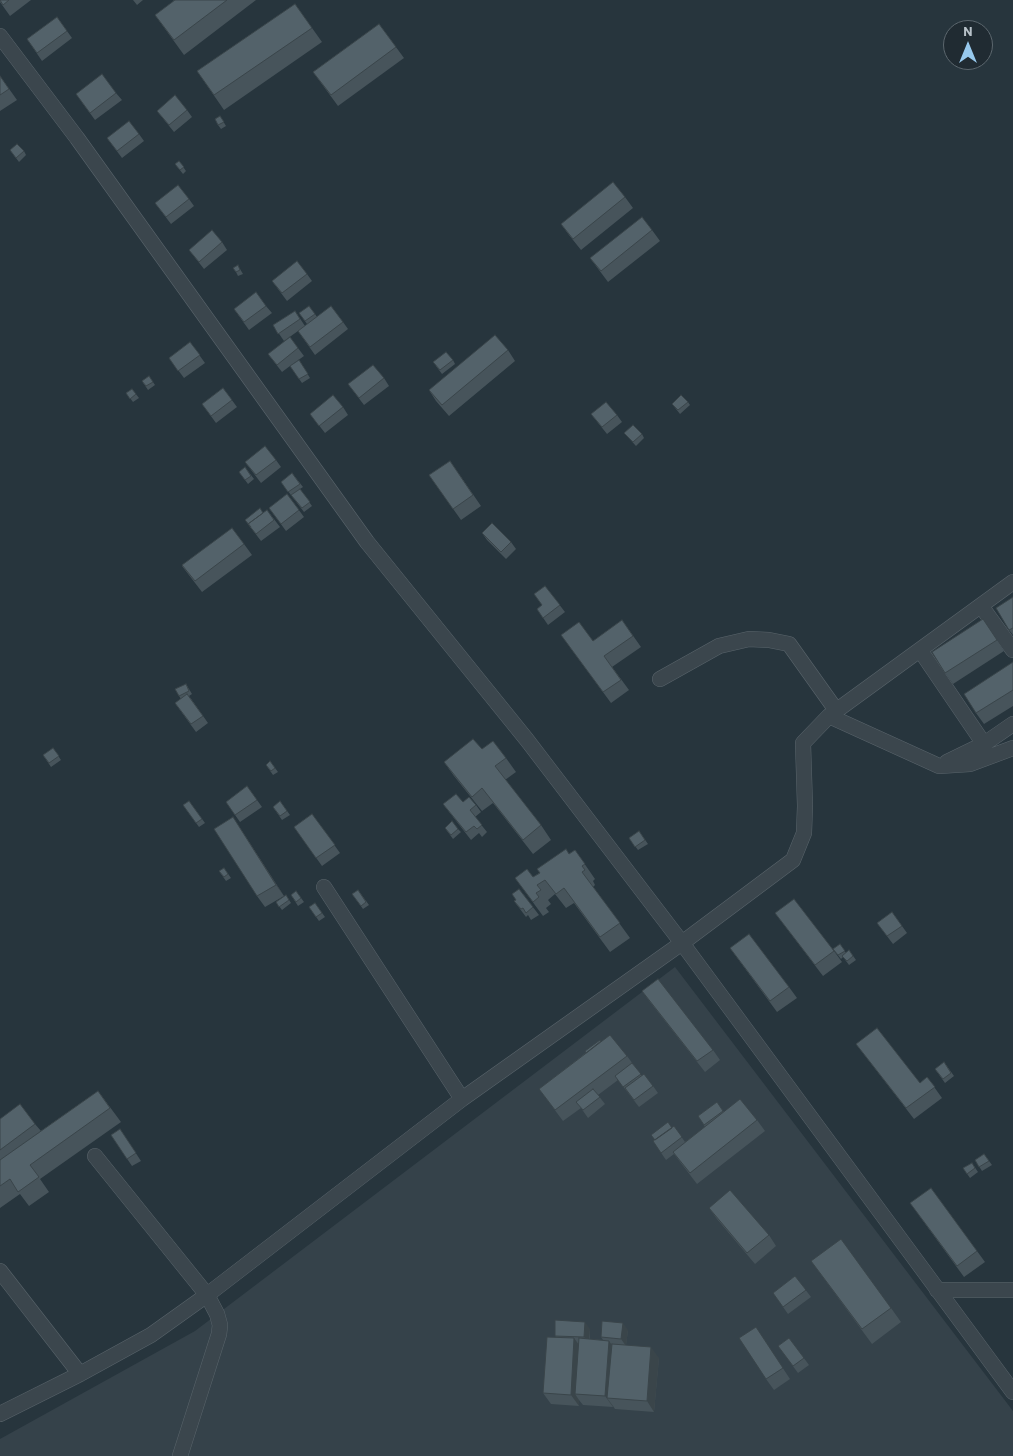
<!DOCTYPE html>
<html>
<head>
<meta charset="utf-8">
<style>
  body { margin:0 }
  #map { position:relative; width:1013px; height:1456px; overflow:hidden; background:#27353d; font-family:Barlow,sans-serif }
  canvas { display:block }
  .north { position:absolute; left:943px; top:20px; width:50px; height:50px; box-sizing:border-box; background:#202b32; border:1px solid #5c676e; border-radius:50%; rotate:0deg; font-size:14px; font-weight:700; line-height:20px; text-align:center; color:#b7c1c8 }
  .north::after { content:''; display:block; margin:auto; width:18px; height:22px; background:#97c9ed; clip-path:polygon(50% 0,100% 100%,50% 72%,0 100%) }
</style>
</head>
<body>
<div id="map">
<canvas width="1013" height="1456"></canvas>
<div class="north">N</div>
</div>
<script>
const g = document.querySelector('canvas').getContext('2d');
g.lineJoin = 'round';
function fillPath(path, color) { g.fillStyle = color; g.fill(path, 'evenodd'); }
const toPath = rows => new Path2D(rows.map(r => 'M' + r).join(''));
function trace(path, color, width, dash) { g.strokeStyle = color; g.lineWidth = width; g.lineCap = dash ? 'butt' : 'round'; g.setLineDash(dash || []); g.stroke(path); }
fillPath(toPath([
  [675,967,1013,1411,1013,1456,0,1456,0,1439,195,1331]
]), '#35424a');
const street = toPath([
  [0,36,77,138,367,542,527,740,682,943,1013,1392],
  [981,606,1013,650],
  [920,650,984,744,1013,724],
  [660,679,719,646,749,639,769,640,789,644,836,710],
  [829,716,939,766,970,764,1013,748],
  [947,762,984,744],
  [324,887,462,1099],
  [95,1156,207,1295,217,1314,220,1325,219,1334,180,1456],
  [0,1271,80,1374],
  [937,1290,1013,1290],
  [0,1414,80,1374,151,1335,207,1295,462,1099,682,943,793,860,804,833,805,806,803,743,829,716,1013,582]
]);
trace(street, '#59646b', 16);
trace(street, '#3b464d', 15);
fillPath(toPath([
  [0,0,31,0,10,16,0,2],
  [133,0,143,0,137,5],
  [173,0,256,0,184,55,155,15,174,1],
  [295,4,322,42,224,110,197,71],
  [57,17,72,38,42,61,27,39],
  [379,24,404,58,338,106,313,72],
  [0,76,17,100,0,111],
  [116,93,122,100,95,120,81,101],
  [187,110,192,117,174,132,157,111],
  [220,116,226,126,221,129,218,125],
  [139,134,144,141,122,158,107,138],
  [10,150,24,151,26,155,19,162],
  [179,161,186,171,183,174,175,164],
  [625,197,633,208,581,250,569,235,561,224],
  [189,199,194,206,171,224,155,203],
  [652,230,660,241,608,282,590,258],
  [222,242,227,250,204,269,189,250],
  [240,269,243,274,238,276,236,272],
  [307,274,312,281,287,301,272,281],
  [266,306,272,313,249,330,234,309],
  [295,311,305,326,307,324,299,313,315,314,317,317,343,322,348,329,315,355,298,331,284,341,273,325],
  [190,342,205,363,184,378,169,358],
  [298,348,304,356,290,366,299,360,310,378,302,383,290,366,282,372,268,354],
  [508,350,515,361,449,416,436,401,429,390],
  [453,360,455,364,442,374,436,366],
  [149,376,155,385,148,390,142,381],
  [384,378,389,386,364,405,348,384],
  [223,388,237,407,216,423,202,404],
  [132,389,139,398,133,402,126,393],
  [688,402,690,405,680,414,672,404],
  [343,407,348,415,325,433,310,414],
  [591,414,617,415,622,422,607,434],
  [624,433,642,434,644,438,636,446],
  [276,460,281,467,261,483,245,462],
  [450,461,481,506,461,520,429,475],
  [245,467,254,479,248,484,239,472],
  [292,473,303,487,300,489,312,506,304,512,281,482],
  [287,494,304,517,286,531,269,508],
  [267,510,280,527,261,541,245,520,263,513],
  [482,533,511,542,516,549,506,559,487,540],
  [244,544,252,555,202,592,182,566],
  [545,586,565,612,548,625,537,609,542,605],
  [1013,597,1013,635,1009,630],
  [983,619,1004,651,953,684,945,673],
  [622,620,641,647,612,667,629,690,611,703,569,646,593,641],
  [1013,662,1013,706,984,724,976,713],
  [186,684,192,694,189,696,208,723,196,732,175,703,181,699,179,696],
  [53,748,61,760,51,767,43,755],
  [482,749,506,758,516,772,505,780,541,825,551,840,533,854,493,803,482,811,454,776,444,762],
  [270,761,278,772,273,775,266,765],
  [247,786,262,807,240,822,226,802],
  [189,801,205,823,199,827,183,805],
  [280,801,290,815,282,820,273,807],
  [463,802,476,805,481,812,475,817,487,832,482,837,479,833,471,840,443,804],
  [312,814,340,853,322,866,294,827],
  [240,828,284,896,265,907,257,896],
  [445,828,458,829,461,832,453,839],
  [639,831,648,844,638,850,629,838],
  [575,850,595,879,593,881,595,885,593,887,630,938,610,952,574,903,566,908,555,894,548,900,551,904,546,908,549,912,543,916,515,878,533,877],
  [224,868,231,878,226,881,219,871],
  [519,889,539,915,531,920,528,915,526,917,514,901,516,900],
  [358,890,369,905,363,909,352,894],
  [296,891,304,902,298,906,291,895],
  [286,895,291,903,282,910,276,902],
  [315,903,325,917,319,921,309,907],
  [892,912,907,933,893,944,877,923],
  [775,913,834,951,842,962,823,976],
  [840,944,846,953,849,950,856,960,849,965,843,957,841,959,833,949],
  [730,948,789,987,797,998,777,1012],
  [642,991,713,1050,720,1060,705,1072,650,1002],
  [601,1041,627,1056,642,1076,653,1086,658,1093,639,1107,618,1080,598,1095,605,1104,588,1118,581,1108,563,1121,539,1089],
  [856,1044,920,1083,927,1077,942,1098,914,1119],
  [944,1062,954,1076,945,1083,935,1069],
  [98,1091,121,1122,40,1179,49,1192,29,1206,20,1194,0,1208,0,1119,35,1124,41,1131],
  [717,1102,724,1112,757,1120,765,1131,697,1184,674,1154,666,1160,653,1141,674,1126,685,1142,705,1127,698,1116],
  [120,1129,141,1161,132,1166,111,1135],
  [984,1154,992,1165,982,1171,975,1160],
  [972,1163,978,1172,970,1178,963,1168],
  [709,1208,769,1235,776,1246,755,1264,717,1219],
  [918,1214,977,1251,985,1262,964,1277],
  [811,1261,891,1308,901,1322,872,1344],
  [795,1276,811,1297,788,1314,773,1293],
  [590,1329,590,1339,603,1340,601,1337,628,1330,626,1345,659,1358,654,1412,615,1409,613,1406,613,1407,583,1405,579,1400,579,1406,551,1404,543,1393,556,1337,555,1336],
  [763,1338,790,1379,774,1390,766,1379],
  [789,1338,809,1365,798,1373,778,1346]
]), '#47545b');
fillPath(toPath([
  [233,817,240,828,284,896,276,885],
  [585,1322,590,1329,589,1345,584,1337],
  [623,1323,628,1330,626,1346,621,1339],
  [574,1338,582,1349,575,1394,579,1400,579,1406,571,1395],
  [609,1341,617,1352,607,1398,613,1406,613,1407,605,1396],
  [651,1347,659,1358,654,1412,647,1401]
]), '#3a454a');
const building = toPath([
  [0,0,9,0,3,5,0,0],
  [175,0,227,0,174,40,155,15,175,0],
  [295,4,312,28,214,95,197,71,295,4],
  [57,17,67,31,37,53,27,39,57,17],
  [379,24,396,47,331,95,313,72,379,24],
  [102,74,116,93,90,113,76,94,102,74],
  [0,76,9,89,0,95,0,76],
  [175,95,187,110,169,125,157,111,175,95],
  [220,116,224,122,218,125,215,119,220,116],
  [129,121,139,134,117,151,107,138,129,121],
  [17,144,24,151,16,158,10,150,17,144],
  [179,161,184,167,180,170,175,164,179,161],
  [613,182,625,197,573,239,561,224,613,182],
  [178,185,189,199,166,217,155,203,178,185],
  [642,217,652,230,601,271,590,258,642,217],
  [212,230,222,242,199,262,189,250,212,230],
  [297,261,307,274,282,293,272,281,297,261],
  [238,265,240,270,236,272,233,268,238,265],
  [256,292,266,306,244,322,234,309,256,292],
  [309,306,315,314,305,321,299,313,309,306],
  [331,306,343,322,310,347,298,331,331,306],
  [295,311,300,319,278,334,273,325,295,311],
  [495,335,508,350,442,405,429,390,495,335],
  [290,337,298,348,277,365,268,354,290,337],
  [190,342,200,355,178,371,169,358,190,342],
  [446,352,453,360,440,370,433,362,446,352],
  [299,360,308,374,299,379,290,366,299,360],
  [373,365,384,378,359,398,348,384,373,365],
  [149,376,153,382,146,386,142,381,149,376],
  [223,388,232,400,211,416,202,404,223,388],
  [132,389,136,394,130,399,126,393,132,389],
  [333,395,343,407,319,426,310,414,333,395],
  [681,395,688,402,678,410,672,404,681,395],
  [606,402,617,415,602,427,591,414,606,402],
  [633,425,642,434,633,442,624,433,633,425],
  [265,446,276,460,256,475,245,462,265,446],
  [450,461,473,495,453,509,429,475,450,461],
  [245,467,251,476,245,480,239,472,245,467],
  [292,473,300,484,288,492,281,482,292,473],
  [300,489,310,502,302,508,291,495,300,489],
  [287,494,299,510,281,524,269,508,287,494],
  [260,508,263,513,248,524,251,527,245,520,260,508],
  [267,510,274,520,256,534,248,524,267,510],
  [492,523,511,542,501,552,482,533,492,523],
  [232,528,244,544,195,581,182,565,232,528],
  [545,586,560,605,543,618,537,609,542,605,534,594,545,586],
  [1013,597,1013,628,1009,630,996,608,1013,597],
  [983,619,997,640,945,673,932,652,983,619],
  [622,620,633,636,604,656,621,680,603,692,561,635,579,622,593,641,622,620],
  [1013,662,1013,690,976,713,964,694,1013,662],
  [186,684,189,691,179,696,175,689,186,684],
  [187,694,203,716,191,724,175,703,187,694],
  [473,739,482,749,493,741,506,758,495,766,541,825,523,840,482,788,472,797,444,762,473,739],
  [53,748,59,756,49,763,43,755,53,748],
  [270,761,275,768,271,771,266,765,270,761],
  [247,786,257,800,235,815,226,802,247,786],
  [456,794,463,802,469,797,476,805,470,810,482,825,477,829,474,826,466,832,443,804,456,794],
  [189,801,202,819,196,823,183,805,189,801],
  [280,801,287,811,280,816,273,807,280,801],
  [312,814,335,845,316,858,294,827,312,814],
  [233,817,276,885,257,896,214,829,233,817],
  [452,821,458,829,451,835,445,828,452,821],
  [639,831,645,840,635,847,629,838,639,831],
  [566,849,569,854,575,850,585,864,582,866,585,870,582,872,620,923,600,937,564,888,556,894,545,880,537,885,541,890,536,893,539,897,533,902,515,878,527,869,533,877,540,873,537,869,566,849],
  [224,868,228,874,224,877,219,871,224,868],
  [519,889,533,907,526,913,523,908,521,909,514,901,516,900,512,894,519,889],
  [358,890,366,902,361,906,352,894,358,890],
  [296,891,301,898,296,902,291,895,296,891],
  [286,895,289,900,279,907,276,902,286,895],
  [794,899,834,951,815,965,775,913,794,899],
  [315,903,322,913,316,917,309,907,315,903],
  [892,912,902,926,887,936,877,923,892,912],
  [749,934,789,987,770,1001,730,948,749,934],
  [840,944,845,951,838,955,833,949,840,944],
  [849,950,853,956,847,961,842,956,849,950],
  [658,979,713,1050,697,1061,642,991,658,979],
  [877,1028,920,1083,927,1077,935,1087,906,1108,856,1044,877,1028],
  [610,1035,627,1056,555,1110,539,1089,610,1035],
  [600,1040,601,1041,586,1053,585,1051,600,1040],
  [944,1062,951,1073,943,1079,935,1069,944,1062],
  [632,1063,641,1074,623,1087,615,1076,632,1063],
  [644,1074,653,1086,634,1100,625,1088,644,1074],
  [593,1089,600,1097,583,1110,576,1102,593,1089],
  [98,1091,110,1108,30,1165,39,1177,18,1192,10,1179,0,1186,0,1160,98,1091],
  [740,1099,757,1120,690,1173,673,1152,740,1099],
  [717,1102,723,1111,704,1125,698,1116,717,1102],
  [20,1104,35,1124,0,1150,0,1119,20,1104],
  [668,1122,672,1128,655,1140,651,1135,668,1122],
  [674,1126,682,1137,661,1153,653,1141,674,1126],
  [120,1129,136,1153,127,1159,111,1135,120,1129],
  [984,1154,989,1161,979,1167,975,1160,984,1154],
  [972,1163,975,1168,967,1174,963,1168,972,1163],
  [931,1188,977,1251,957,1266,910,1203,931,1188],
  [730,1190,769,1235,747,1253,709,1208,730,1190],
  [841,1239,891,1308,862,1329,811,1261,841,1239],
  [795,1276,806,1290,783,1307,773,1293,795,1276],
  [555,1320,585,1322,584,1337,555,1336,555,1320],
  [602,1321,623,1323,621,1339,601,1337,602,1321],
  [756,1327,783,1368,766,1379,739,1338,756,1327],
  [547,1337,574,1338,571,1395,543,1393,547,1337],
  [579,1338,609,1341,605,1396,575,1394,579,1338],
  [789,1338,804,1358,793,1366,778,1346,789,1338],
  [612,1344,651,1347,647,1401,607,1398,612,1344]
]);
fillPath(building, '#53626a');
trace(building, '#3a454a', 1);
</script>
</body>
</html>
